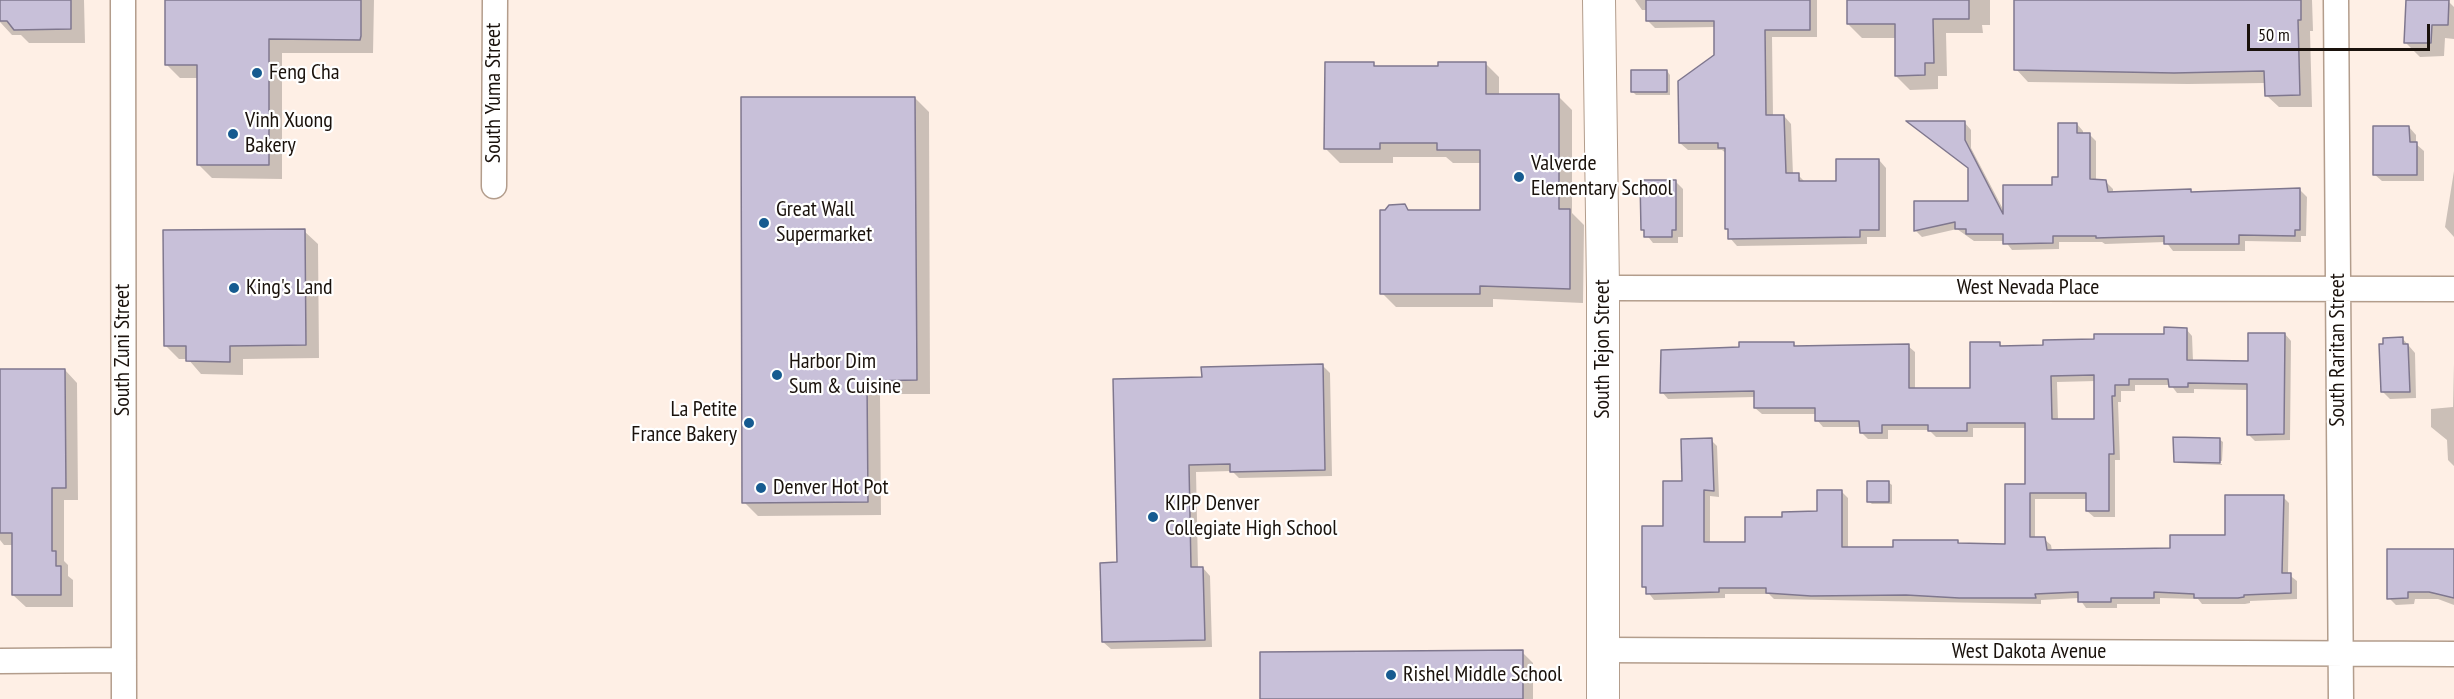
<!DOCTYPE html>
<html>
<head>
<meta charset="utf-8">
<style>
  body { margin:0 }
  #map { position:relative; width:2454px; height:699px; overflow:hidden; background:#feefe5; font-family:"PT Sans Narrow",sans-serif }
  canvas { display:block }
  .scale { position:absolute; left:2247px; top:24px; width:183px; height:27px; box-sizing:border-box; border:3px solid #1a120c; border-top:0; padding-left:8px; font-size:18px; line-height:21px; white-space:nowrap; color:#1a120c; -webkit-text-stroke:4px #fff; paint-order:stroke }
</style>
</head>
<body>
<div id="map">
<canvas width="2454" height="699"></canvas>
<div class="scale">50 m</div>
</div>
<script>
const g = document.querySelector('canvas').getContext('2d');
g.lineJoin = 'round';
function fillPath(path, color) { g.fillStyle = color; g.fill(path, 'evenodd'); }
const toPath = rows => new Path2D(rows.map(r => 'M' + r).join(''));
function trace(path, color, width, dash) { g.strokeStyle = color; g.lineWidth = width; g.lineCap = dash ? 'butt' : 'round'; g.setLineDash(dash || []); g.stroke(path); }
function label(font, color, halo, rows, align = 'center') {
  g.font = font + ' "PT Sans Narrow",sans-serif'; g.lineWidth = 4.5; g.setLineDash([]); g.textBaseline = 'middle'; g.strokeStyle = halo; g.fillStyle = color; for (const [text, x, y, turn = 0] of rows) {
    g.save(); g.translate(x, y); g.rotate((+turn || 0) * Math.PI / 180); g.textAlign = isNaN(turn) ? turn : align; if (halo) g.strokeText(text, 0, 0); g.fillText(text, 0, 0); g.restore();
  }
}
fillPath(toPath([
  [0,0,84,0,85,43,29,43,21,35,12,35,0,22],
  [166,0,374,0,373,53,282,53,282,179,212,178,198,164,198,78,180,78,166,64],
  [1635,0,1817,0,1817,37,1772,37,1773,116,1784,116,1791,124,1793,175,1798,175,1806,183,1838,183,1879,160,1886,168,1886,237,1867,237,1867,244,1737,246,1730,238,1730,232,1727,229,1727,154,1722,150,1688,150,1680,143,1716,56,1716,27,1655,28,1647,20,1646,10,1642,10],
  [1848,0,1990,0,1990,25,1982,25,1983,33,1946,33,1947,76,1938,76,1938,89,1910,90,1896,76,1896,38,1862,38,1848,24],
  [2030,0,2312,0,2313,31,2310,31,2312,107,2279,107,2266,95,2266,83,2188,84,2028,82,2016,69],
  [2448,1,2454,7,2454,39,2445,38,2444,56,2420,57,2406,43],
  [1485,63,1499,77,1499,96,1558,96,1572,110,1572,213,1584,225,1583,303,1493,299,1493,307,1396,307,1382,293,1386,212,1404,206,1410,211,1482,211,1482,163,1453,163,1446,157,1393,157,1393,163,1340,163,1326,149,1373,64,1377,68,1439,68],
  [1667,71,1670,75,1670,95,1636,95,1633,92],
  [915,98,929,112,930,394,880,394,881,515,758,516,744,502],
  [1910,123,1965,123,1971,130,1971,148,2005,213,2053,186,2059,178,2077,124,2083,131,2083,134,2089,134,2096,141,2096,181,2106,182,2113,189,2113,193,2190,190,2193,193,2300,190,2307,197,2306,236,2301,236,2301,242,2245,241,2245,251,2173,251,2166,242,2105,244,2102,242,2059,242,2059,249,2012,250,2005,241,1974,241,1957,229,1922,237,1915,230,1969,202,1969,169],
  [2409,127,2416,135,2416,144,2424,151,2424,181,2382,181,2374,174],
  [2454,171,2454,237,2445,227],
  [1675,181,1683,189,1683,237,1678,237,1678,243,1653,243,1642,229],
  [304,231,318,244,319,358,243,359,243,375,201,374,188,359,179,359,165,345],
  [2186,329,2192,336,2193,361,2249,362,2285,334,2291,341,2290,440,2255,441,2248,434,2249,390,2194,389,2194,393,2177,393,2171,385,2135,385,2135,391,2121,391,2121,402,2118,402,2120,460,2115,460,2115,517,2094,517,2087,511,2087,499,2035,499,2035,539,2044,539,2051,545,2052,551,2171,550,2227,537,2283,497,2289,503,2288,574,2297,581,2297,599,2250,601,2250,603,2245,604,2202,604,2198,599,2160,598,2160,604,2117,604,2117,608,2086,608,2079,598,2041,600,2041,604,1774,599,1769,594,1725,594,1725,598,1654,600,1644,587,1665,527,1684,483,1711,440,1717,446,1719,497,1710,496,1710,543,1746,543,1784,519,1819,512,1841,491,1848,498,1848,549,1895,549,1957,541,1960,544,2007,545,2027,486,2026,428,1973,428,1973,437,1936,437,1929,430,1888,430,1888,439,1868,439,1861,432,1861,427,1823,427,1817,420,1817,414,1762,414,1755,408,1755,397,1668,399,1662,392,1794,344,1797,348,1908,346,1915,352,1915,390,1972,390,1999,344,2003,347,2045,346,2165,336],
  [2096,381,2096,420,2058,420,2057,382],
  [2403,339,2415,353,2416,398,2390,399,2383,392],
  [2454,363,2454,466,2448,460,2447,440,2431,427,2431,409,2453,407],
  [1323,366,1330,373,1332,476,1239,478,1232,471,1196,472,1198,568,1203,568,1210,576,1212,647,1111,649,1103,642,1118,564,1203,379],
  [65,370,77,383,78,500,64,500,64,561,68,565,68,576,73,580,73,607,26,607,13,595,13,545,4,545,0,540,0,371],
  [2219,439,2223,442,2222,461,2176,459],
  [2177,462,2222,464,2222,465,2179,463],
  [1888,482,1892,485,1892,504,1872,504,1868,501],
  [2454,551,2454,605,2438,599,2415,599,2414,604,2396,605,2389,598],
  [1522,652,1533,663,1533,699,1262,699]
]), '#0003');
const building = toPath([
  [0,0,71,0,71,29,14,30,7,21,0,21,0,0],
  [165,0,361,0,361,36,360,40,269,39,269,165,197,165,197,65,165,65,165,0],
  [1646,0,1810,0,1810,30,1765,30,1766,115,1784,115,1786,173,1799,173,1799,181,1836,181,1836,159,1879,159,1879,230,1860,230,1860,237,1728,239,1728,229,1725,229,1725,148,1718,148,1718,143,1679,143,1678,81,1714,55,1714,21,1646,21,1646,0],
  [1847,0,1969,0,1969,19,1933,19,1934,63,1925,63,1925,75,1895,76,1895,24,1847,24,1847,0],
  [2014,0,2301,0,2301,20,2298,20,2300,95,2265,96,2264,71,2174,73,2014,70,2014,0],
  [2406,0,2449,0,2448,25,2432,25,2431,43,2404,43,2406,0],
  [1325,62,1374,62,1374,66,1438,66,1438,62,1486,62,1486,94,1559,94,1559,209,1570,209,1570,289,1480,286,1480,294,1380,294,1380,210,1385,210,1389,205,1405,204,1408,210,1480,210,1480,150,1437,150,1437,143,1380,143,1380,149,1324,149,1325,62],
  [1631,70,1667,70,1667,92,1631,92,1631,70],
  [741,97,915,97,917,380,867,381,868,502,742,503,741,97],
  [1906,121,1965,121,1965,140,2003,214,2003,185,2052,185,2052,177,2058,177,2058,123,2077,123,2077,133,2090,133,2090,179,2106,180,2108,192,2191,189,2191,192,2300,188,2300,230,2295,230,2295,236,2239,235,2239,244,2164,244,2164,236,2096,238,2096,236,2053,236,2053,243,2003,244,2003,234,1966,234,1966,229,1955,229,1955,222,1914,231,1914,201,1968,201,1968,168,1906,121],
  [2373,126,2409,126,2410,142,2417,142,2417,175,2373,175,2373,126],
  [1640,180,1676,180,1676,230,1672,230,1672,237,1644,237,1644,230,1641,230,1640,180],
  [305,229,306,345,230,346,230,362,186,361,186,346,164,346,163,230,305,229],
  [2164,327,2187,328,2187,360,2248,361,2248,333,2285,333,2284,434,2247,435,2247,384,2188,383,2188,387,2169,387,2168,379,2129,379,2129,385,2115,385,2115,396,2112,396,2114,454,2109,454,2109,511,2086,511,2086,493,2030,493,2030,537,2045,537,2047,550,2170,548,2170,535,2225,535,2225,495,2284,495,2282,573,2291,573,2291,593,2244,595,2244,597,2238,598,2194,598,2194,594,2154,592,2154,598,2111,598,2111,602,2078,602,2078,592,2035,594,2036,598,1959,598,1906,595,1811,596,1766,593,1766,588,1719,588,1719,592,1646,594,1646,587,1642,587,1642,526,1663,526,1663,481,1682,481,1681,439,1712,438,1714,491,1704,490,1704,542,1745,542,1745,517,1782,517,1782,512,1817,511,1817,490,1842,490,1842,547,1893,547,1893,540,1958,540,1958,543,2005,544,2005,484,2025,484,2025,423,1967,423,1967,431,1928,431,1928,425,1882,425,1882,433,1860,433,1859,421,1815,421,1815,408,1754,408,1754,391,1660,393,1661,350,1739,347,1739,342,1794,342,1794,346,1909,344,1909,388,1970,388,1970,342,2000,342,2000,346,2043,345,2043,340,2094,339,2094,334,2164,334,2164,327],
  [2094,375,2094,419,2052,419,2051,376,2094,375],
  [2403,337,2403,344,2408,344,2410,392,2381,392,2379,344,2383,344,2383,338,2403,337],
  [1323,364,1325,470,1230,472,1230,464,1189,465,1191,567,1203,567,1205,640,1102,642,1100,563,1117,562,1113,379,1202,377,1201,367,1323,364],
  [0,369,65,369,66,488,52,488,52,551,56,551,56,566,61,566,61,595,12,595,12,533,0,533,0,369],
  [2173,437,2220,438,2220,463,2174,462,2173,437],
  [1867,481,1889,481,1889,502,1867,502,1867,481],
  [2387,549,2454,549,2454,598,2429,592,2408,592,2408,598,2387,599,2387,549],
  [1523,650,1523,699,1260,699,1260,652,1523,650]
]);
fillPath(building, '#c8c0d9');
trace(building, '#7f778e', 1.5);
const minor = toPath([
  [123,0,124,699],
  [2336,0,2341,699],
  [494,186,495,0],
  [1603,288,2454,289],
  [1604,650,2454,654],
  [0,661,124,660]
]);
const tertiary = toPath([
  [1599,0,1603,288,1603,699]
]);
trace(minor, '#b39d8c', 27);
trace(tertiary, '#b39d8c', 34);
trace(minor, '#fff', 24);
trace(tertiary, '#fff', 32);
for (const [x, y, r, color] of [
  [257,73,6,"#165b90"],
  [233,134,6,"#165b90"],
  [1519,177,6,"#165b90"],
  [764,223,6,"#165b90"],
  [234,288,6,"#165b90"],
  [777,375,6,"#165b90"],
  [749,423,6,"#165b90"],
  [761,488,6,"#165b90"],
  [1153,517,6,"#165b90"],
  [1391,675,6,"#165b90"]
]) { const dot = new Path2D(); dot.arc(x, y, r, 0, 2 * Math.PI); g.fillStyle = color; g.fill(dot); trace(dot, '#fff', 2); }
label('22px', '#1a120c', '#fff', [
  ["Feng Cha",269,73],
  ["Vinh Xuong",245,121],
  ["Bakery",245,146],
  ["Valverde",1531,164],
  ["Elementary School",1531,189],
  ["Great Wall",776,210],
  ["Supermarket",776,235],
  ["King's Land",246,288],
  ["Harbor Dim",789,362],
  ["Sum & Cuisine",789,387],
  ["La Petite",737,410,"right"],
  ["France Bakery",737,435,"right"],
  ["Denver Hot Pot",773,488],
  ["KIPP Denver",1165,504],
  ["Collegiate High School",1165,529],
  ["Rishel Middle School",1403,675]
], 'left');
label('22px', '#1a120c', '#fff', [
  ["South Yuma Street",494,93,-90],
  ["West Nevada Place",2028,288],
  ["South Tejon Street",1603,349,-90],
  ["South Zuni Street",123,350,-90],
  ["South Raritan Street",2338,350,-90],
  ["West Dakota Avenue",2029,652]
]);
</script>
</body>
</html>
